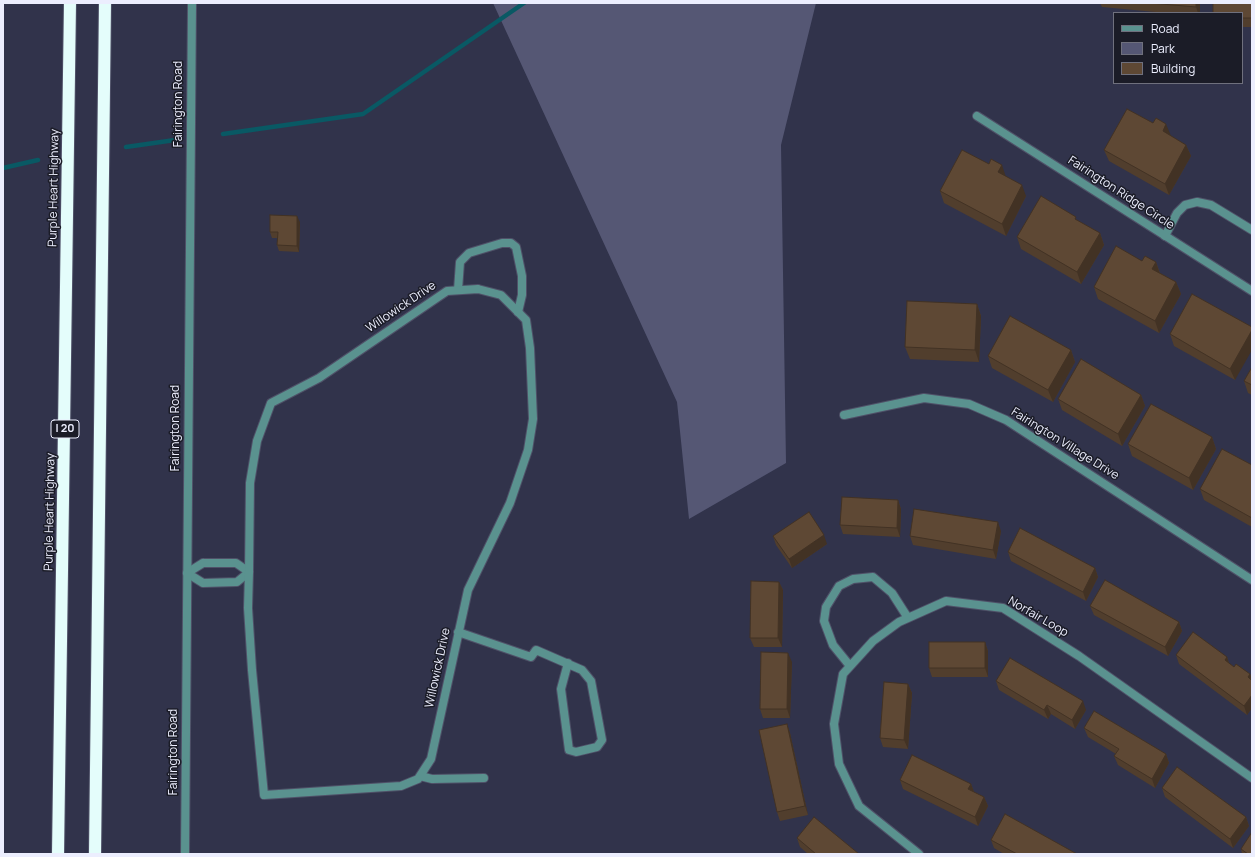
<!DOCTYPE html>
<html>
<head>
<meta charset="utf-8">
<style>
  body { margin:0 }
  #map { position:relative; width:1255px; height:857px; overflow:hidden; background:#31334b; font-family:Manrope,sans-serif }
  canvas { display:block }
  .frame { position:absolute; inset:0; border:4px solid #eceefe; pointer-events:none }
  .legend { position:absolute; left:1113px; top:12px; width:130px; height:72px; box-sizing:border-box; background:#1b1c27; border:1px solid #6f707d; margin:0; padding:5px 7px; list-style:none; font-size:12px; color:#eceefe }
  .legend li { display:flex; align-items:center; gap:8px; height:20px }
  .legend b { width:20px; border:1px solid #6f707d }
</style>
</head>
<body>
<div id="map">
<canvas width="1255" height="857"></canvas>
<div class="frame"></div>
<ul class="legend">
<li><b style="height:5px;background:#5a928f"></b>Road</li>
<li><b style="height:11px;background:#555774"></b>Park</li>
<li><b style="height:11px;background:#5e4834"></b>Building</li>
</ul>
</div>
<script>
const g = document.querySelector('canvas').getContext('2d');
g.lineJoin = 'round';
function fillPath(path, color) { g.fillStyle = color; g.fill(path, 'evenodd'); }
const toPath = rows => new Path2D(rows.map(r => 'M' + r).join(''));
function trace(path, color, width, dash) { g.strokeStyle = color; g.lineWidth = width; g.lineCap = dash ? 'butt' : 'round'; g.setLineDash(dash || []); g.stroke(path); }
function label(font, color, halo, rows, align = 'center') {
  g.font = font + ' Manrope,sans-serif'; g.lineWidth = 3; g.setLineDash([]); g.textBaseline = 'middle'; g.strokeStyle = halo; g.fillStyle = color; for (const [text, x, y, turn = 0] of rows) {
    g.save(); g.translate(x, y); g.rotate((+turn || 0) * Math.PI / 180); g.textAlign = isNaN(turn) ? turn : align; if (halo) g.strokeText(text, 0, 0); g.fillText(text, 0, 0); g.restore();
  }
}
fillPath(toPath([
  [493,3,816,3,781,145,786,463,689,519,677,402]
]), '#555774');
trace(toPath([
  [223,134,363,114,524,3],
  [126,147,175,140],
  [3,168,38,160]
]), '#095964', 4.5);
const service = toPath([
  [1165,236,1177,213,1185,205,1197,202,1211,205,1252,230],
  [458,290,460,262,469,253,502,243,511,243,516,247,522,276,522,295,518,312],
  [203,563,236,563,249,572,237,582,203,583,187,573,203,563]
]);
const minor = toPath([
  [977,116,1252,291],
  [478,289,501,295,526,320,530,348,533,419,528,450,510,503,468,590,431,759,418,779,401,786,264,795,252,670,248,608,249,572,250,483,257,441,271,403,319,378,447,291,478,289],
  [844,415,924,398,969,404,1006,420,1252,580],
  [458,632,531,657,536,650,582,670,591,681,602,740,597,747,576,752,569,750,561,689,568,663],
  [850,666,833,645,824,621,826,607,839,586,853,579,873,577,892,593,908,618],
  [420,776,432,779,484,778],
  [919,854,859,806,839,764,834,724,843,674,873,641,899,622,946,601,1003,608,1079,656,1252,778]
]);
const tertiary = toPath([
  [185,854,192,3]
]);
const motorway = toPath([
  [58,854,70,3],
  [95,854,105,3]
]);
trace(service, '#4f5168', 10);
trace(minor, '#4f5168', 10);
trace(tertiary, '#4f5168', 10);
trace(motorway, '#4f5168', 14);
trace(service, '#5a928f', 8);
trace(minor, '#5a928f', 8);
trace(tertiary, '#5a928f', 8);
trace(motorway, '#e4fdfb', 12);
fillPath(toPath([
  [1100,3,1200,3,1200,13,1166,13,1102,7],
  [1252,3,1252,27,1242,27,1242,13],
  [1153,123,1170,136,1186,145,1191,156,1169,195,1109,161,1104,150],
  [1006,177,1026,196,1006,236,944,203,940,191],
  [300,222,299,252,279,251,277,245,278,238,272,238,270,232],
  [1100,233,1104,245,1081,284,1021,249,1017,237],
  [1142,261,1156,262,1160,273,1176,282,1181,294,1159,333,1098,299,1094,287],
  [977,304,981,316,979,362,910,359,905,347],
  [1252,327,1235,380,1174,346,1170,334],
  [1071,350,1075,362,1053,402,992,368,988,356],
  [1252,367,1252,395,1248,393,1244,381],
  [1141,395,1145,406,1122,446,1062,410,1058,399],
  [1212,437,1216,449,1193,490,1132,456,1128,444],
  [1252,465,1252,527,1204,500,1200,489],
  [898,500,901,509,900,537,843,534,840,525],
  [1001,531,996,559,913,545,910,536],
  [773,536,827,544,792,568,776,545],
  [1008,552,1095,568,1098,577,1086,601,1011,561],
  [779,582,783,590,782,647,754,647,750,638],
  [1090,606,1179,622,1182,631,1168,656,1094,615],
  [985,642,988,651,988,677,932,677,929,668],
  [1176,655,1227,657,1229,663,1234,667,1250,674,1252,679,1252,708,1247,715,1179,664],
  [792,662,790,718,763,718,760,709],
  [996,681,1086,710,1075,729,1051,714,1048,719,999,690],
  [908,684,912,693,908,749,883,747,880,738],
  [787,724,790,733,808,815,780,821,777,812],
  [1084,728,1166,754,1169,763,1155,788,1118,765,1114,756,1116,754,1088,737],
  [900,780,971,784,974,792,984,797,988,806,978,826,903,789],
  [1162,788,1246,817,1249,826,1233,848,1165,797],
  [797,838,859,854,808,854,800,847],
  [991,840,1077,854,1004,854,994,848],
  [1241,849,1252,854,1242,854]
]), '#513e2d');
fillPath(toPath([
  [1196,3,1200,3,1200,13,1198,13,1196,7],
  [1166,124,1171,136,1163,131],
  [1186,145,1191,156,1169,195,1165,184],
  [1002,165,1006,177,998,172],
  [1022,185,1026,196,1006,236,1002,224],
  [297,216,300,222,299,252,297,246],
  [1100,233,1104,245,1081,284,1077,272],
  [1156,262,1160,274,1152,269],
  [1176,282,1181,294,1159,333,1155,321],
  [977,304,981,316,979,362,975,350],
  [1252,330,1252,350,1235,380,1230,369],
  [1071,350,1075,362,1053,402,1048,390],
  [1141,395,1145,406,1122,446,1118,434],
  [1212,437,1216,449,1193,490,1189,478],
  [898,500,901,509,900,537,897,528],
  [998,522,1001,531,996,559,993,550],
  [824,535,827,544,792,568,789,559],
  [1095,568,1098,577,1086,601,1083,592],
  [779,582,783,590,782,647,778,638],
  [1179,622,1182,631,1168,656,1165,647],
  [985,642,988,651,988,677,985,668],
  [788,653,792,662,790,718,787,709],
  [1227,657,1230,666,1225,660],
  [1250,674,1252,679,1252,684,1248,677],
  [908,684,912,693,908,749,904,740],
  [1252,695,1252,708,1247,715,1244,706],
  [1083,701,1086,710,1075,729,1072,720],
  [1047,705,1051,714,1048,719,1044,710],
  [787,724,790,733,808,815,805,806],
  [1166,754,1169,763,1155,788,1152,779],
  [971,784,974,792,968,789],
  [984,797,988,806,978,826,975,817],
  [1246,817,1249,826,1233,848,1230,839]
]), '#423224');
const building = toPath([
  [1150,3,1196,3,1196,7,1150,3],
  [1213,3,1252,3,1252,18,1242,18,1242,13,1213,13,1213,3],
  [1127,109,1153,123,1156,118,1166,124,1163,131,1186,145,1165,184,1104,150,1127,109],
  [962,150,989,164,991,159,1002,165,998,172,1022,185,1002,224,940,191,962,150],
  [1041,196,1076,217,1075,219,1100,233,1077,272,1017,237,1041,196],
  [270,215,297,216,297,246,277,245,278,232,270,232,270,215],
  [1116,246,1142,261,1145,256,1156,262,1152,269,1176,282,1155,321,1094,287,1116,246],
  [1192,294,1252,327,1252,330,1230,369,1170,334,1192,294],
  [907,301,977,304,975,350,905,347,907,301],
  [1010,316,1071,350,1048,390,988,356,1010,316],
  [1081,359,1141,395,1118,434,1058,399,1081,359],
  [1252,367,1252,385,1244,381,1252,367],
  [1151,404,1212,437,1189,478,1128,444,1151,404],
  [1222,449,1252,465,1252,518,1200,489,1222,449],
  [842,497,898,500,897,528,840,525,842,497],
  [914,509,998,522,993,550,910,536,914,509],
  [809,512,824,535,789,559,773,536,809,512],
  [1020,528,1095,568,1083,592,1008,552,1020,528],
  [1105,580,1179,622,1165,647,1090,606,1105,580],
  [751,581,779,582,778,638,750,638,751,581],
  [1193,632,1227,657,1225,660,1234,667,1236,664,1250,674,1248,677,1252,681,1252,695,1244,706,1176,655,1193,632],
  [929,642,985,642,985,668,929,668,929,642],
  [761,652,788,653,787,709,760,709,761,652],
  [1010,658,1083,701,1072,720,1047,705,1044,710,996,681,1010,658],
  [884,682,908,684,904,740,880,738,884,682],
  [1094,711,1166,754,1152,779,1114,756,1119,749,1084,728,1094,711],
  [787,724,805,806,777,812,759,730,787,724],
  [912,755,971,784,968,789,984,797,975,817,900,780,912,755],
  [1177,767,1246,817,1230,839,1162,788,1177,767],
  [1005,814,1077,854,1017,854,991,840,1005,814],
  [814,817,859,854,816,854,797,838,814,817],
  [1252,832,1252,854,1248,854,1241,849,1252,832]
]);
fillPath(building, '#5e4834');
trace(building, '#423224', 1);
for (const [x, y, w] of [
  [65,429,28]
]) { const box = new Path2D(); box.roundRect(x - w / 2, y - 9, w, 18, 3); g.fillStyle = '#1b1c27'; g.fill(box); trace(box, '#eceefe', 1); }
label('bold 11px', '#eceefe', null, [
  ["I 20",65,429]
]);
label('12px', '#eceefe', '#1b1c27', [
  ["Fairington Road",179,104,-90],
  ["Purple Heart Highway",54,188,-89],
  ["Fairington Ridge Circle",1121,193,33],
  ["Willowick Drive",401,307,-34],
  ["Fairington Road",176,428,-90],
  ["Fairington Village Drive",1065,444,32],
  ["Purple Heart Highway",50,512,-89],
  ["Norfair Loop",1038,617,30],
  ["Willowick Drive",438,668,-78],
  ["Fairington Road",174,752,-90]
]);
</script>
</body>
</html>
